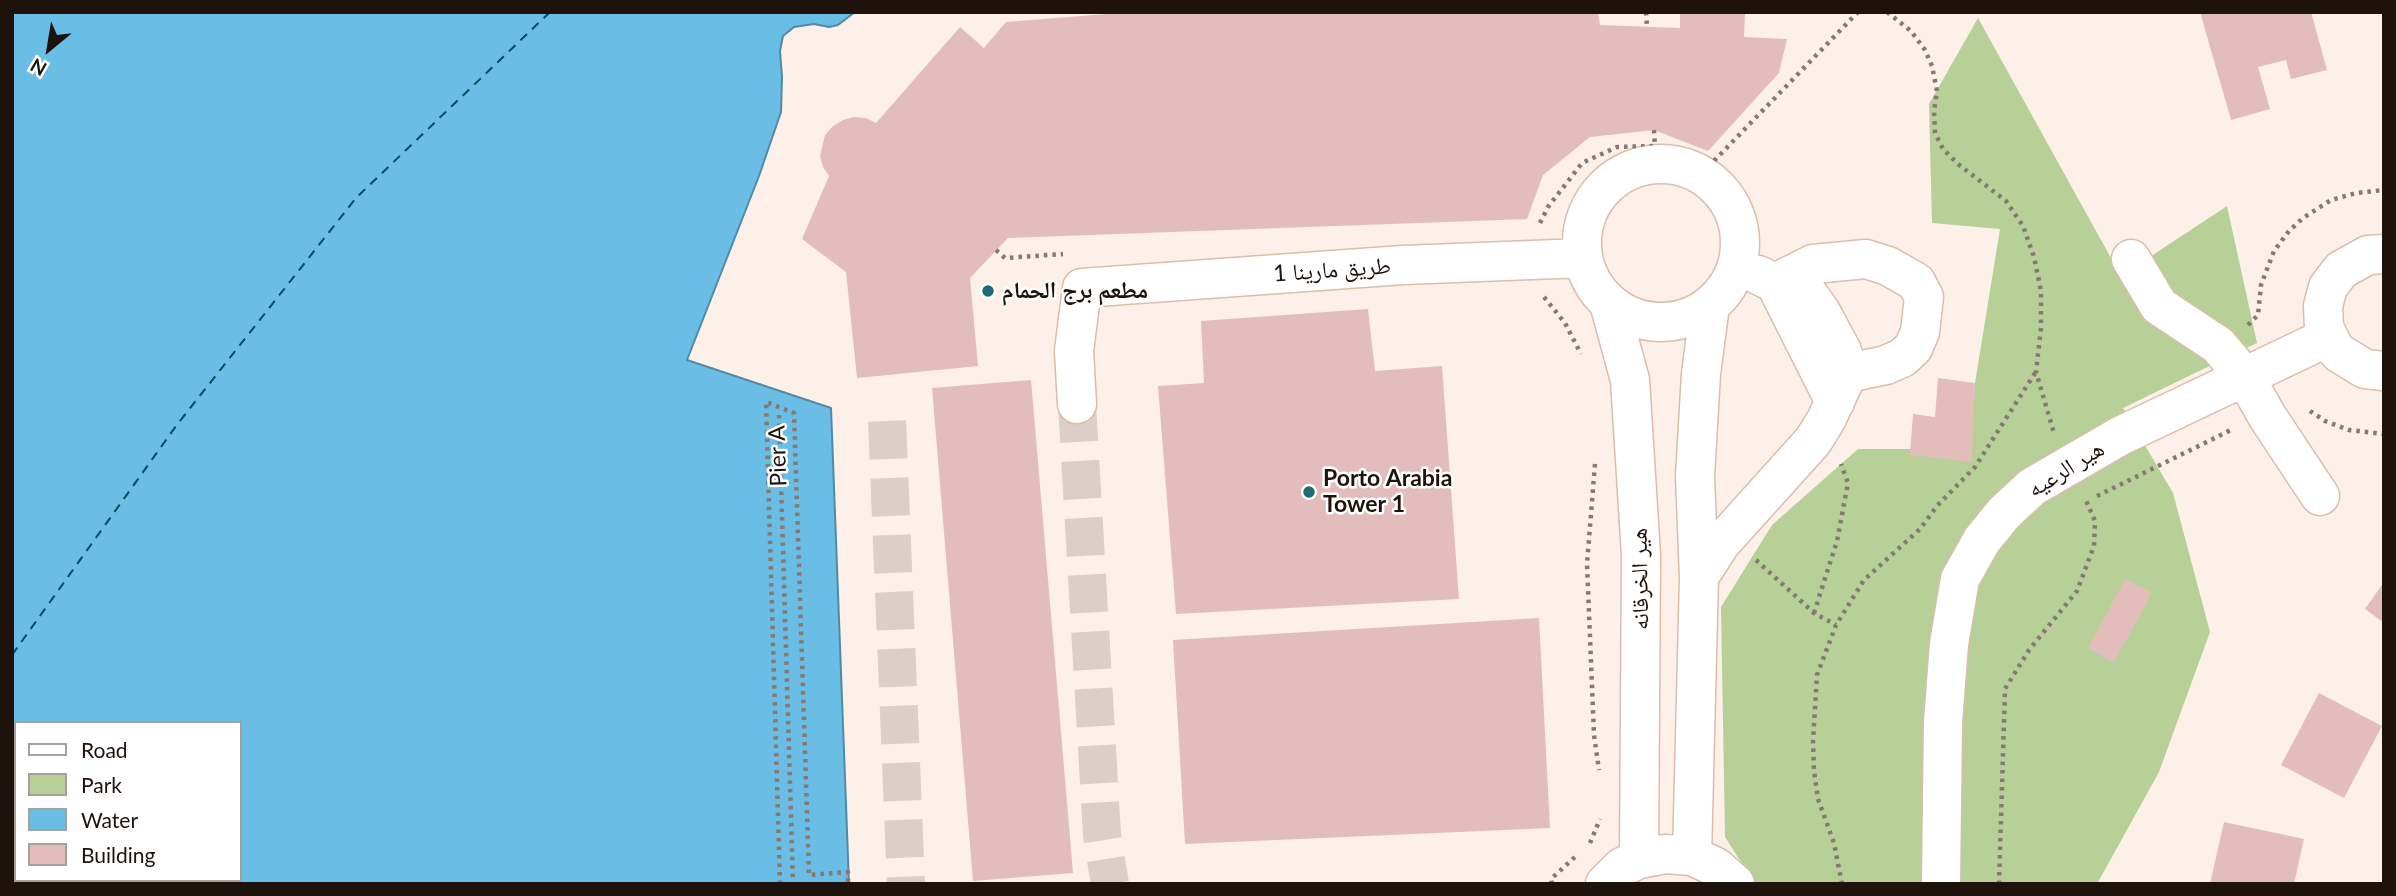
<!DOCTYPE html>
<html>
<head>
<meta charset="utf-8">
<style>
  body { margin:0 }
  #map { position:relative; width:2396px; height:896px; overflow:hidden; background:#fdf0e9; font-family:Lato,sans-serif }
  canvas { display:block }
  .frame { position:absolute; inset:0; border:14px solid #1d120c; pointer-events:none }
  .legend { position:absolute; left:14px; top:721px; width:228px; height:161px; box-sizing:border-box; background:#fff; border:2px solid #a5a09e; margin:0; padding:9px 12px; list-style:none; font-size:21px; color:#1d120c }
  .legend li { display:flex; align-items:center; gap:14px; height:35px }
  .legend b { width:35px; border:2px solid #a5a09e }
  .north { position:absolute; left:14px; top:14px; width:70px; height:70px; -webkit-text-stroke:5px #fff; paint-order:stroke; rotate:210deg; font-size:19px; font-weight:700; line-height:28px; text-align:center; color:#1d120c }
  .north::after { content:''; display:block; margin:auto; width:24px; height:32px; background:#1d120c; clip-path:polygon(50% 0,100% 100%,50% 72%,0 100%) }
</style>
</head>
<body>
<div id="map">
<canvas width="2396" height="896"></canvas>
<div class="frame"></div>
<ul class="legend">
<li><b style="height:9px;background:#fff"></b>Road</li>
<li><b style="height:19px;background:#b6d097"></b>Park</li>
<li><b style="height:19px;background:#6abde4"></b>Water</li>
<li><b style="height:19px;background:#e2bdbb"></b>Building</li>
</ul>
<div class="north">N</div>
</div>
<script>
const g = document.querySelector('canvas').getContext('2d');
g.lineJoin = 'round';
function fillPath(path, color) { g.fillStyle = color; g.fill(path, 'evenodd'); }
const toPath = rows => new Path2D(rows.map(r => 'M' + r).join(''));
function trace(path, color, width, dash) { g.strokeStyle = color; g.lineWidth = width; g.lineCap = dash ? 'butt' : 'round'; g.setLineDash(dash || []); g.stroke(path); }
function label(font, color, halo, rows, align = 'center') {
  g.font = font + ' Lato,"Noto Naskh Arabic",sans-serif'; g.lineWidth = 5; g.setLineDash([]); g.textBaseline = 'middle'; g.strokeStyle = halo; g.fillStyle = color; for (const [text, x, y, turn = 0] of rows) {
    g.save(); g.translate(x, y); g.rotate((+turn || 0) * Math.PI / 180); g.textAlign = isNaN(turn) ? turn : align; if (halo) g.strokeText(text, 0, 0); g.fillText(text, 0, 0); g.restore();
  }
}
fillPath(toPath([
  [1978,18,2121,276,2227,206,2257,343,2123,408,2173,493,2210,632,2159,772,2097,884,1755,884,1725,837,1721,607,1772,525,1858,449,1971,449,1975,383,2000,229,1932,223,1929,104]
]), '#b6d097');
const water = toPath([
  [12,12,855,12,838,25,829,27,814,24,794,27,783,36,780,51,782,77,781,112,759,176,687,360,831,408,849,884,12,884,12,12],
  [16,723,240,723,240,880,16,880,16,723]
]);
fillPath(water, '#6abde4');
trace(water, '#538aa3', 2);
trace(toPath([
  [12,655,176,426,356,198,550,12]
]), '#004b65', 2, [9, 7]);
fillPath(toPath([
  [1106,12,1598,12,1600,25,1680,28,1680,12,1745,12,1744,37,1787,39,1779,73,1708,151,1654,130,1590,137,1543,175,1527,219,1008,238,970,278,978,366,857,378,846,272,802,239,829,176,823,167,820,156,825,135,833,126,843,120,854,117,866,118,876,123,960,27,984,48,1006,22,1106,14],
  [2200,12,2311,12,2327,70,2291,79,2286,60,2258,67,2270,109,2231,120],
  [1368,309,1375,371,1442,366,1459,599,1176,614,1158,386,1204,383,1201,321],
  [1938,378,1975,383,1972,462,1910,455,1913,414,1935,417],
  [1031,380,1073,873,973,881,932,388],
  [2125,579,2152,593,2114,663,2088,648],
  [2384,582,2384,623,2365,609],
  [1539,618,1550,828,1185,844,1173,640],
  [2319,693,2382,726,2344,798,2281,765],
  [2224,822,2304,839,2294,884,2210,884]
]), '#e2bdbb');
trace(toPath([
  [1077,404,1102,835,1110,884],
  [887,421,906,884]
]), '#dbcfc8', 38, [38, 19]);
const minor = toPath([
  '1582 243a79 79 0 1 1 158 0a79 79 0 1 1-158 0Z',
  [2384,254,2368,255,2341,270,2328,287,2323,306,2324,327,2333,346,2339,353,2365,369,2384,371],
  [2131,259,2159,306,2218,345,2245,377,2267,416,2320,496],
  [1758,275,1775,283,1835,402],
  [1775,283,1813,264,1866,259,1888,266,1916,282,1924,297,1920,332,1913,348,1902,358,1886,365,1848,373],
  [1609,303,1630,380,1641,555,1639,859],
  [1077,404,1074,351,1082,288,1403,265,1583,258],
  [1699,577,1721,543,1813,441,1826,420,1848,373,1842,351,1821,312,1794,274],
  [1692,856,1699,577,1695,476,1701,374,1710,305],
  [1605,884,1622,867,1639,859,1665,854,1692,856,1716,867,1735,884],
  [1941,884,1943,723,1949,644,1960,579,1982,540,2004,513,2032,487,2120,436,2328,337]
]);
trace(minor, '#dbbdab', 41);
trace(toPath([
  [1646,12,1647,27],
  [1887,12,1911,31,1925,50,1932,66,1937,91,1934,111,1935,133,1943,149,1958,164,2006,201,2023,226,2034,257,2041,291,2041,328,2036,372,2054,433],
  [1654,130,1656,165],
  [1540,223,1548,207,1582,163,1617,147,1655,146,1712,163,1858,12],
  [996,250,1005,258,1063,254],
  [1544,297,1565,323,1581,354],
  [2248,325,2258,315,2261,285,2274,251,2289,231,2303,218,2331,200,2356,193,2384,190],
  [2310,411,2325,421,2349,430,2384,434],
  [779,415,793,884],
  [1595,464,1587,564,1594,735,1599,770],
  [2097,496,2233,429],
  [1756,560,1814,613,1836,625],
  [1814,613,1837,541,1848,483,1841,464],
  [1590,843,1600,819],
  [780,884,766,402,794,413,809,875,848,872,848,884],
  [1552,884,1551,879,1576,856],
  [1842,884,1834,843,1818,799,1814,771,1813,741,1817,675,1836,625,1864,580,1920,529,1937,506,1975,467,2035,373],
  [1999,884,2005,689,2029,650,2077,591,2094,546,2095,521,2085,498]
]), '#857972', 4.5, [3.5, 5]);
trace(minor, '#fff', 38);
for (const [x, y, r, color] of [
  [988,291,7,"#1f6a73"],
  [1309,492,7,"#1f6a73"]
]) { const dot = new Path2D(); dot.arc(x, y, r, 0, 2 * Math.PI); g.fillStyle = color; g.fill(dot); trace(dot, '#fff', 2.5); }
label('23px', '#1d120c', '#fff', [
  ["طريق مارينا 1",1332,270,-4],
  ["Pier A",778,456,-92],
  ["هير الرعيه",2066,469,-32],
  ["هير الخرقانه",1640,579,-91]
]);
label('bold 23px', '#1d120c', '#fff', [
  ["مطعم برج الحمام",1002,291],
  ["Porto Arabia",1323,479],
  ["Tower 1",1323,505]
], 'left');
</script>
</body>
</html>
